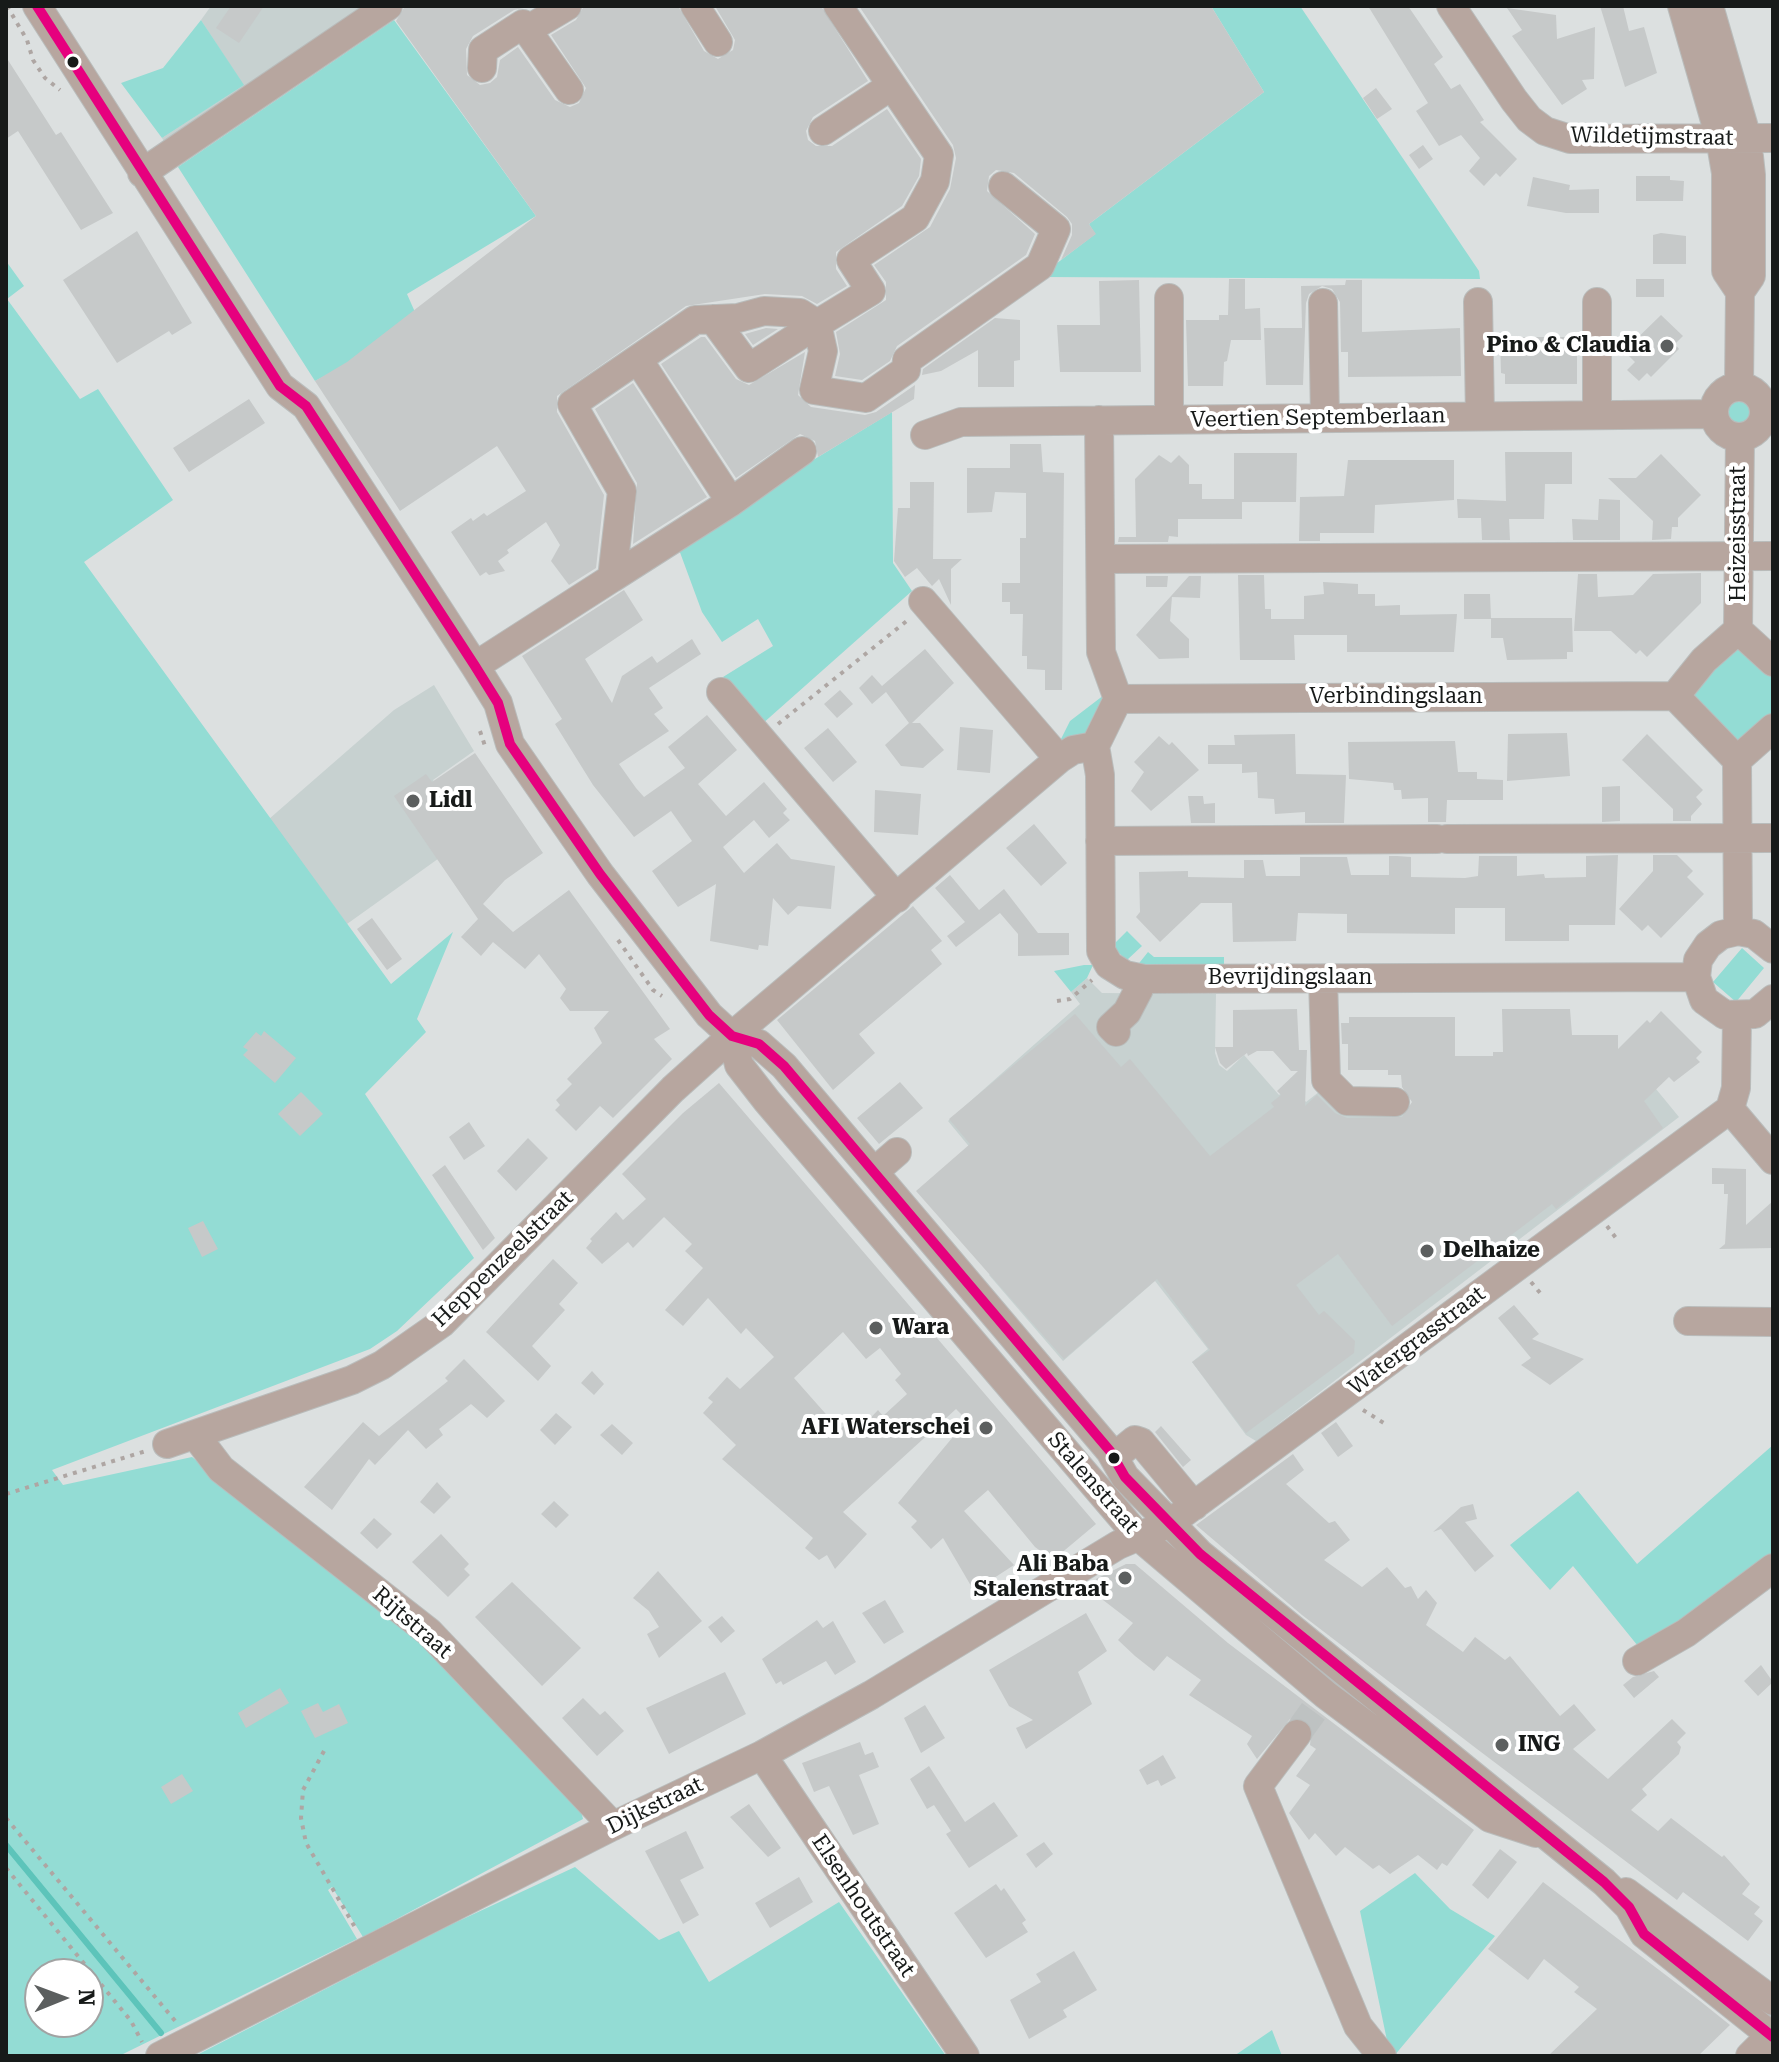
<!DOCTYPE html>
<html>
<head>
<meta charset="utf-8">
<style>
  body { margin:0 }
  #map { position:relative; width:1779px; height:2062px; overflow:hidden; background:#dce0e0; font-family:"Roboto Serif",serif }
  canvas { display:block }
  .frame { position:absolute; inset:0; border:8px solid #171a19; pointer-events:none }
  .north { position:absolute; left:24px; top:1958px; width:80px; height:80px; box-sizing:border-box; background:#fff; border:2px solid #a2a3a3; border-radius:50%; rotate:89deg; font-size:22px; font-weight:700; line-height:32px; text-align:center; color:#171a19 }
  .north::after { content:''; display:block; margin:auto; width:28px; height:36px; background:#5c5f5f; clip-path:polygon(50% 0,100% 100%,50% 72%,0 100%) }
</style>
</head>
<body>
<div id="map">
<canvas width="1779" height="2062"></canvas>
<div class="frame"></div>
<div class="north">N</div>
</div>
<script>
const g = document.querySelector('canvas').getContext('2d');
g.lineJoin = 'round';
function fillPath(path, color) { g.fillStyle = color; g.fill(path, 'evenodd'); }
const toPath = rows => new Path2D(rows.map(r => 'M' + r).join(''));
function trace(path, color, width, dash) { g.strokeStyle = color; g.lineWidth = width; g.lineCap = dash ? 'butt' : 'round'; g.setLineDash(dash || []); g.stroke(path); }
function label(font, color, halo, rows, align = 'center') {
  g.font = font + ' "Roboto Serif",serif'; g.lineWidth = 8; g.setLineDash([]); g.textBaseline = 'middle'; g.strokeStyle = halo; g.fillStyle = color; for (const [text, x, y, turn = 0] of rows) {
    g.save(); g.translate(x, y); g.rotate((+turn || 0) * Math.PI / 180); g.textAlign = isNaN(turn) ? turn : align; if (halo) g.strokeText(text, 0, 0); g.fillText(text, 0, 0); g.restore();
  }
}
fillPath(toPath([
  [211,6,387,6,394,20,178,167,162,138,243,85,201,20],
  [434,685,474,751,433,780,470,836,347,924,269,819,394,710],
  [1087,978,1102,993,1216,994,1215,1053,1219,1065,1227,1071,1244,1055,1279,1095,1291,1084,1306,1102,1324,1088,1344,1107,1479,1104,1647,1078,1679,1117,1256,1441,1246,1435,1192,1362,1208,1349,1155,1281,1063,1361,989,1275,1089,1185,1009,1195,948,1121,1080,1004,1071,992]
]), '#c7d1d0');
fillPath(toPath([
  [1211,6,1300,6,1479,271,1480,279,1039,277,1095,234,1089,224,1264,92],
  [201,20,244,85,162,138,121,83,163,68],
  [394,20,536,216,407,294,422,328,315,381,178,167],
  [6,261,24,286,7,299,80,399,98,389,173,500,84,562,391,984,453,932,417,1019,426,1032,365,1094,474,1258,397,1331,370,1349,52,1470,63,1485,192,1457,417,1639,459,1685,569,1791,580,1807,583,1819,363,1937,332,1887,328,1890,357,1939,119,2056,6,2056],
  [40,1974,88,1974,88,2022,40,2022],
  '1723 413a16 16 0 1 1 32 0a16 16 0 1 1-32 0Z',
  [892,412,893,563,912,591,761,725,723,677,773,646,758,619,722,642,702,612,678,547,736,507],
  [1730,648,1743,648,1773,671,1773,719,1741,743,1691,711,1690,685],
  [1104,695,1083,738,1060,741,1070,721],
  [1127,931,1142,946,1127,960,1114,949,1114,944],
  [1742,948,1764,968,1736,1002,1713,982],
  [1148,952,1154,957,1224,957,1224,966,1136,967],
  [1084,965,1093,965,1087,978,1071,992,1054,971],
  [1773,1445,1773,1559,1642,1651,1573,1566,1550,1590,1510,1545,1578,1491,1637,1564],
  [575,1867,659,1940,679,1931,709,1982,839,1902,946,2056,195,2056,450,1925],
  [1415,1873,1450,1909,1495,1936,1394,2056,1389,2050,1360,1911],
  [1272,2030,1282,2056,1234,2056]
]), '#93dcd4');
trace(toPath([
  [6,1845,161,2033]
]), '#5dc4ba', 6);
fillPath(toPath([
  [231,6,264,6,239,43,216,28],
  [405,6,534,6,514,10,473,36,466,49,467,75,480,85,490,83,497,77,500,60,518,47,555,100,570,107,579,103,586,88,551,35,576,20,584,6,678,6,704,51,718,59,733,50,735,40,715,6,821,6,868,81,813,117,806,131,808,140,816,146,832,146,887,109,921,159,919,176,902,206,836,252,836,269,847,286,817,304,802,296,765,294,686,306,557,396,557,412,604,495,596,568,569,585,551,561,560,545,546,522,507,550,509,553,498,561,505,571,489,575,486,572,480,576,451,532,471,518,473,521,484,513,487,516,526,491,497,446,400,511,315,381,347,362,536,216,396,21],
  [859,6,1211,6,1264,92,1089,224,1096,234,1061,260,1072,235,1072,224,1067,217,1014,173,996,170,989,176,987,191,1035,234,1026,255,897,346,890,361,862,380,835,376,840,354,836,332,886,300,886,282,874,265,930,227,950,189,956,158,953,145],
  [1368,6,1408,6,1443,57,1434,64,1451,89,1460,84,1484,120,1480,122,1517,159,1500,177,1496,173,1484,186,1469,171,1480,158,1461,135,1439,146,1416,111,1428,103],
  [1600,6,1623,6,1629,31,1644,27,1657,73,1625,87],
  [1507,8,1556,15,1557,39,1595,27,1594,79,1582,80,1587,89,1562,105,1512,36,1522,30],
  [6,57,56,135,61,132,113,213,81,230,18,131,6,139],
  [1376,88,1392,109,1377,119,1363,98],
  [1423,145,1433,159,1419,169,1409,155],
  [1636,176,1670,176,1670,180,1684,181,1683,201,1636,201],
  [1533,177,1570,185,1569,190,1599,189,1599,213,1566,213,1527,206],
  [137,231,192,323,172,335,169,331,117,363,63,280],
  [1661,233,1686,236,1686,264,1653,264,1653,235],
  [1229,279,1245,279,1245,309,1260,308,1261,340,1231,340,1227,361,1224,362,1223,386,1188,386,1186,320,1219,320,1219,315,1228,315],
  [1636,279,1664,279,1664,297,1636,297],
  [1139,280,1141,372,1060,372,1057,325,1100,325,1099,281],
  [1346,280,1362,280,1362,332,1460,328,1461,376,1348,377,1348,352,1341,352,1340,302,1332,289,1322,286,1309,294,1306,303,1303,385,1266,385,1264,328,1302,328,1301,286,1345,285],
  [1661,315,1683,336,1675,344,1679,349,1651,377,1647,373,1639,381,1627,370,1635,362,1624,351],
  [995,318,1020,320,1020,360,1014,361,1014,387,978,387,978,350,941,371,922,375,923,369],
  [766,328,778,329,753,345,745,334],
  [701,337,705,337,736,379,749,385,805,352,798,395,811,407,865,415,876,412,915,385,914,399,818,457,815,441,800,434,736,478,661,364],
  [1500,337,1577,337,1577,384,1505,384,1505,374,1501,373],
  [633,383,707,497,633,544,637,483,595,409],
  [249,399,265,423,189,472,173,448],
  [1010,444,1041,444,1043,472,1064,473,1062,690,1045,690,1045,670,1027,669,1027,656,1022,656,1023,614,1010,614,1010,602,1002,602,1002,583,1020,583,1020,538,1026,538,1026,493,995,492,992,512,967,513,967,468,1010,468],
  [1505,452,1572,452,1572,484,1545,484,1544,519,1509,519,1510,540,1482,540,1481,518,1458,518,1457,499,1506,501],
  [1234,453,1297,453,1296,502,1242,502,1242,519,1178,519,1178,537,1169,536,1168,542,1118,542,1119,537,1136,537,1135,479,1159,455,1171,463,1179,455,1189,465,1189,484,1202,484,1202,499,1234,499],
  [1661,454,1701,495,1678,518,1678,527,1672,527,1671,539,1652,540,1653,521,1608,478,1636,478],
  [1348,460,1454,460,1454,500,1375,505,1374,533,1320,533,1320,541,1299,541,1300,497,1344,496],
  [910,482,934,482,933,559,962,559,951,569,951,605,939,579,932,586,917,568,905,577,894,561,898,508,910,508],
  [1599,499,1620,500,1620,540,1573,540,1572,519,1598,520],
  [1701,573,1701,603,1647,657,1640,650,1636,654,1611,631,1574,631,1578,574,1597,574,1598,597,1633,595,1653,574],
  [1238,575,1264,575,1265,609,1271,609,1271,619,1304,619,1304,596,1324,594,1323,582,1358,584,1358,594,1375,594,1375,606,1400,605,1400,615,1457,614,1454,652,1347,652,1347,635,1294,635,1295,660,1240,660],
  [1146,576,1168,576,1167,587,1146,587],
  [1189,576,1201,576,1200,598,1172,597,1170,621,1189,639,1189,658,1159,659,1136,635],
  [624,590,643,620,585,659,612,703,622,676,652,656,657,663,692,639,701,654,649,688,663,708,654,714,669,731,619,764,636,788,644,797,685,768,668,747,707,715,737,750,698,784,726,816,764,782,787,809,783,813,790,820,769,838,754,820,723,847,744,873,777,843,791,859,835,866,831,909,798,906,788,915,773,898,768,946,759,945,758,950,710,941,716,884,678,907,652,871,692,841,671,811,634,837,593,785,555,724,562,719,522,656],
  [1464,594,1490,594,1491,619,1464,619],
  [1491,618,1572,618,1573,652,1567,652,1567,659,1507,660,1503,638,1491,638],
  [925,649,954,683,912,723,920,723,944,750,923,768,901,766,885,745,909,723,886,692,872,704,859,688,872,675,882,686],
  [840,690,853,704,837,718,824,704],
  [960,727,993,730,990,773,957,770],
  [828,728,857,762,833,782,804,748],
  [1567,733,1570,776,1507,781,1508,734],
  [1295,734,1296,774,1346,775,1344,823,1305,823,1305,812,1275,814,1274,799,1258,798,1257,772,1242,773,1242,764,1208,764,1208,745,1235,745,1234,735],
  [1647,734,1703,790,1696,797,1702,804,1691,816,1691,821,1673,821,1673,809,1622,760],
  [1159,736,1169,745,1172,742,1199,770,1151,811,1131,791,1144,772,1134,762],
  [1455,741,1458,772,1477,772,1477,779,1503,780,1503,800,1447,800,1446,822,1428,822,1428,798,1402,799,1401,790,1394,790,1393,783,1349,779,1348,742],
  [475,753,543,853,505,880,483,904,513,932,569,890,670,1029,654,1039,672,1059,613,1118,600,1106,576,1131,555,1110,560,1105,556,1100,572,1084,567,1079,602,1043,594,1028,609,1011,570,1011,560,998,566,989,539,954,525,969,493,942,481,956,461,937,478,919,394,796,426,774,432,782],
  [1620,786,1620,821,1602,822,1602,787],
  [875,790,921,794,918,835,874,832],
  [1188,796,1203,796,1204,804,1215,803,1215,823,1191,823],
  [1034,824,1067,863,1041,886,1006,848],
  [1618,855,1615,925,1569,925,1569,941,1505,941,1505,908,1455,908,1455,934,1347,933,1347,914,1298,913,1296,941,1233,942,1232,903,1201,903,1160,942,1136,917,1140,912,1139,872,1188,871,1188,877,1244,878,1244,860,1263,860,1266,876,1300,876,1300,857,1347,857,1351,875,1389,875,1389,856,1397,856,1411,857,1411,877,1465,878,1478,876,1479,856,1517,856,1517,876,1544,874,1545,878,1586,877,1586,856],
  [1653,855,1677,855,1693,871,1687,877,1704,894,1661,938,1648,925,1642,931,1619,909,1653,871],
  [950,875,979,910,1004,889,1038,933,1069,933,1069,955,1018,956,1018,934,1000,913,956,947,947,936,965,922,935,888],
  [913,906,942,941,931,950,942,964,859,1034,875,1053,833,1090,777,1020],
  [372,918,402,959,387,970,357,929],
  [1297,1009,1299,1050,1307,1050,1305,1106,1317,1095,1335,1113,1347,1118,1402,1117,1412,1102,1402,1087,1401,1075,1388,1075,1388,1070,1348,1070,1348,1044,1342,1044,1341,1023,1349,1023,1349,1017,1455,1017,1455,1056,1493,1056,1493,1052,1503,1052,1502,1009,1570,1009,1572,1035,1618,1035,1618,1049,1647,1020,1650,1023,1661,1011,1702,1052,1696,1058,1700,1062,1674,1082,1669,1077,1644,1101,1663,1128,1556,1209,1552,1204,1392,1326,1338,1254,1296,1285,1319,1315,1324,1311,1355,1341,1354,1353,1246,1433,1192,1362,1210,1350,1157,1279,1064,1359,916,1191,970,1144,949,1119,1075,1014,1121,1067,1130,1059,1210,1156,1274,1107,1271,1103,1281,1095,1277,1091,1298,1071,1291,1071,1273,1051,1257,1051,1248,1056,1247,1053,1226,1069,1220,1063,1215,1047,1233,1047,1233,1010],
  [264,1031,296,1058,275,1083,243,1055,248,1050,243,1047,256,1032,261,1036],
  [900,1082,923,1108,879,1144,857,1118],
  [719,1083,1096,1524,1053,1560,1035,1547,988,1490,964,1511,1014,1565,974,1591,943,1538,931,1549,911,1527,917,1521,898,1503,967,1420,956,1409,843,1512,867,1534,835,1569,827,1555,819,1560,805,1548,813,1538,722,1459,736,1445,703,1413,713,1402,708,1398,727,1377,740,1389,774,1357,746,1328,741,1334,708,1298,683,1326,665,1310,703,1268,685,1251,692,1244,664,1217,633,1248,628,1242,602,1264,586,1248,592,1241,590,1239,616,1212,623,1220,646,1199,622,1174,683,1113],
  [843,1332,866,1359,880,1348,901,1374,895,1380,907,1394,883,1416,878,1410,859,1430,856,1427,849,1433,843,1426,840,1430,794,1378],
  [301,1092,323,1114,300,1136,278,1114],
  [469,1122,485,1146,464,1160,449,1137],
  [528,1138,548,1158,516,1191,497,1171],
  [445,1165,495,1238,483,1250,432,1175],
  [1712,1168,1746,1169,1746,1225,1773,1201,1773,1248,1719,1249,1725,1244,1728,1194,1724,1194,1724,1184,1712,1184],
  [203,1221,218,1249,202,1257,188,1228],
  [553,1259,578,1283,559,1304,565,1310,532,1346,551,1366,538,1381,486,1332],
  [1514,1305,1539,1334,1532,1339,1584,1359,1550,1385,1521,1365,1531,1358,1498,1318],
  [464,1359,505,1401,487,1418,471,1404,439,1429,443,1435,426,1449,408,1430,375,1465,369,1459,332,1510,304,1487,363,1422,379,1436,448,1381,445,1378],
  [592,1371,604,1384,594,1395,581,1383],
  [556,1413,572,1427,555,1445,540,1430],
  [1336,1422,1353,1446,1338,1457,1321,1433],
  [612,1424,633,1443,622,1455,600,1435],
  [1161,1426,1191,1460,1183,1467,1155,1432],
  [1293,1454,1304,1470,1286,1484,1329,1523,1335,1521,1350,1540,1324,1560,1362,1587,1387,1567,1405,1588,1411,1586,1418,1599,1426,1590,1437,1603,1426,1625,1463,1652,1475,1637,1505,1660,1510,1656,1560,1716,1574,1704,1596,1730,1573,1749,1608,1779,1672,1719,1686,1733,1677,1742,1681,1747,1679,1754,1642,1789,1647,1795,1631,1810,1658,1831,1671,1818,1722,1857,1724,1855,1750,1884,1742,1894,1760,1907,1754,1914,1763,1921,1748,1941,1683,1892,1677,1900,1477,1749,1302,1615,1196,1525],
  [437,1482,451,1497,434,1514,420,1502],
  [554,1501,569,1515,556,1528,541,1514],
  [1473,1504,1477,1519,1465,1522,1494,1556,1475,1572,1441,1529,1433,1532,1461,1507],
  [374,1518,392,1534,377,1549,360,1533],
  [441,1534,469,1564,464,1569,470,1575,448,1597,412,1562],
  [1126,1564,1135,1564,1228,1643,1474,1830,1447,1866,1442,1863,1437,1870,1418,1855,1390,1874,1379,1865,1373,1869,1345,1847,1336,1856,1315,1833,1309,1840,1289,1813,1310,1785,1296,1776,1316,1749,1310,1745,1312,1727,1300,1717,1290,1719,1257,1759,1247,1744,1252,1736,1189,1695,1201,1680,1167,1656,1154,1671,1135,1656,1118,1640,1133,1623,1103,1600,1096,1579],
  [658,1571,702,1621,659,1658,647,1634,659,1627,649,1611,633,1598],
  [512,1582,581,1648,542,1686,475,1617],
  [885,1600,904,1632,884,1644,862,1613],
  [1086,1613,1107,1651,1078,1672,1092,1704,1026,1749,1016,1728,1033,1720,1009,1706,989,1670],
  [722,1616,735,1631,721,1643,708,1627],
  [817,1620,823,1628,833,1621,856,1662,835,1675,826,1661,783,1685,781,1681,776,1684,762,1659],
  [1761,1665,1773,1682,1758,1696,1744,1681],
  [1654,1671,1659,1677,1634,1698,1623,1685,1633,1677],
  [725,1672,746,1714,669,1754,646,1708],
  [280,1688,289,1703,246,1728,238,1713],
  [583,1698,600,1715,605,1711,624,1731,597,1756,562,1718],
  [318,1703,323,1712,339,1704,348,1723,315,1738,301,1711],
  [925,1705,945,1738,921,1753,904,1718],
  [860,1742,865,1755,873,1752,879,1767,859,1775,879,1824,853,1835,829,1786,814,1792,802,1763],
  [1163,1755,1176,1778,1161,1786,1158,1780,1147,1785,1139,1770],
  [929,1766,965,1822,994,1802,1018,1836,969,1868,946,1834,951,1831,934,1805,927,1809,910,1779],
  [182,1774,193,1791,171,1804,161,1787],
  [749,1804,781,1848,768,1857,730,1817],
  [686,1831,704,1868,680,1880,699,1915,683,1924,645,1851],
  [1044,1842,1053,1854,1036,1868,1026,1854],
  [1500,1849,1517,1862,1488,1899,1472,1885],
  [799,1877,813,1902,770,1928,755,1903],
  [1543,1882,1700,2001,1730,2025,1698,2056,1548,2056,1597,2009,1574,1992,1579,1987,1544,1959,1528,1980,1488,1949],
  [996,1884,1001,1891,1004,1888,1026,1920,1022,1923,1028,1932,986,1958,954,1913],
  [1074,1951,1097,1990,1063,2010,1067,2017,1029,2039,1010,2000,1041,1982,1036,1974]
]), '#c6c9c9');
trace(toPath([
  [1297,1734,1315,1709]
]), '#bec2c2', 28, [28, 14]);
const minor = toPath([
  [37,6,280,386,306,406,475,666,498,703,510,744,600,874,709,1015,732,1036,759,1044,784,1066,1110,1451,1125,1477,1200,1554,1604,1882,1629,1907,1644,1934,1773,2037],
  [567,6,527,30,569,90],
  [695,6,718,42],
  [1451,6,1514,100,1529,119,1545,131,1570,139,1773,138],
  [1682,6,1720,138,1726,173,1726,271,1740,292],
  [1709,6,1747,138,1751,175,1751,276,1740,292,1739,387],
  [482,68,483,50,523,24],
  [823,131,891,86],
  [142,173,388,6],
  [1169,298,1169,419],
  [1478,302,1480,416],
  [1597,302,1597,415],
  [1323,303,1325,418],
  [713,319,749,368,817,324,823,351,814,390,866,398,906,370,907,360,1040,266,1056,229,1003,186],
  [639,361,731,502,802,451],
  '1714 412a25 25 0 1 1 50 0a25 25 0 1 1-50 0Z',
  [925,435,961,422,1714,414],
  [1101,559,1773,556],
  [612,578,731,502],
  [923,601,1059,759],
  [1738,630,1740,437],
  [1773,662,1738,630,1704,660,1675,696,1737,760,1773,728],
  [475,666,612,578,622,491,572,404,695,320,738,318,764,311,800,313,817,324,871,291,851,260,915,218,935,181,939,155,838,6],
  [721,692,897,898],
  [1118,699,1675,696],
  [1095,746,1100,775,1101,951,1109,965,1125,975,1144,979,1696,977],
  [1737,760,1738,931],
  [1447,839,1773,838],
  [1100,841,1437,839],
  [1773,949,1754,934,1738,931,1721,935,1708,945,1698,960,1696,977,1704,1000,1725,1015,1755,1014,1773,999],
  [1323,979,1326,1080,1347,1101,1395,1102],
  [1116,1032,1111,1027,1127,1012,1139,989,1139,978],
  [732,1036,739,1065,767,1101,1137,1535,1326,1695,1490,1818,1536,1833],
  [1730,1109,1736,1088,1737,1018],
  [1730,1109,1773,1160],
  [874,1172,897,1152],
  [1688,1321,1773,1322],
  [196,1436,221,1469,429,1632,613,1826],
  [167,1444,352,1380,382,1365,442,1323,673,1089,732,1036,1059,759,1073,750,1095,746,1118,699,1101,652,1099,420],
  [1114,1457,1135,1440,1141,1442,1194,1506],
  [1637,1661,1686,1633,1773,1568],
  [1297,1734,1258,1786,1358,2026,1382,2056],
  [762,1755,965,2056],
  [1626,1892,1773,2001],
  [160,2056,613,1826,762,1755,871,1695,1118,1545,1170,1523,1730,1109],
  [1750,2056,1773,2033]
]);
trace(minor, '#b9bcbb', 30);
trace(toPath([
  [7,6,27,40,33,60,45,78,60,90],
  [778,724,908,620],
  [480,731,486,749],
  [618,940,653,990,662,996],
  [1057,1001,1070,999,1092,980],
  [1607,1226,1616,1238],
  [1531,1282,1541,1294],
  [1363,1410,1387,1425],
  [6,1494,146,1451],
  [324,1751,303,1790,301,1818,306,1843,356,1929],
  [6,1818,176,2022],
  [6,1868,131,2021,142,2042]
]), '#aea6a3', 4, [4, 6]);
trace(minor, '#b7a69f', 28);
trace(toPath([
  [37,6,280,386,306,406,475,666,498,703,510,744,600,874,709,1015,732,1036,759,1044,784,1066,1110,1451,1125,1477,1200,1554,1604,1882,1629,1907,1644,1934,1773,2037]
]), '#e6007e', 10);
for (const [x, y, r, color] of [
  [73,62,7,"#171a19"],
  [1667,346,8,"#5c5f5f"],
  [413,801,8,"#5c5f5f"],
  [1427,1251,8,"#5c5f5f"],
  [876,1328,8,"#5c5f5f"],
  [986,1428,8,"#5c5f5f"],
  [1114,1458,7,"#171a19"],
  [1125,1578,8,"#5c5f5f"],
  [1502,1745,8,"#5c5f5f"]
]) { const dot = new Path2D(); dot.arc(x, y, r, 0, 2 * Math.PI); g.fillStyle = color; g.fill(dot); trace(dot, '#fff', 3); }
label('22px', '#171a19', '#fff', [
  ["Wildetijmstraat",1652,137,1],
  ["Veertien Septemberlaan",1318,418,-1],
  ["Heizeisstraat",1739,534,-90],
  ["Verbindingslaan",1396,697],
  ["Bevrijdingslaan",1290,978],
  ["Heppenzeelstraat",503,1259,-44],
  ["Watergrasstraat",1417,1341,-37],
  ["Stalenstraat",1093,1483,49],
  ["Rijtstraat",412,1623,41],
  ["Dijkstraat",655,1806,-26],
  ["Elsenhoutstraat",863,1906,56]
]);
label('bold 22px', '#171a19', '#fff', [
  ["Pino & Claudia",1651,346,"right"],
  ["Lidl",429,801],
  ["Delhaize",1443,1251],
  ["Wara",892,1328],
  ["AFI Waterschei",970,1428,"right"],
  ["Ali Baba",1109,1565,"right"],
  ["Stalenstraat",1109,1590,"right"],
  ["ING",1518,1745]
], 'left');
</script>
</body>
</html>
